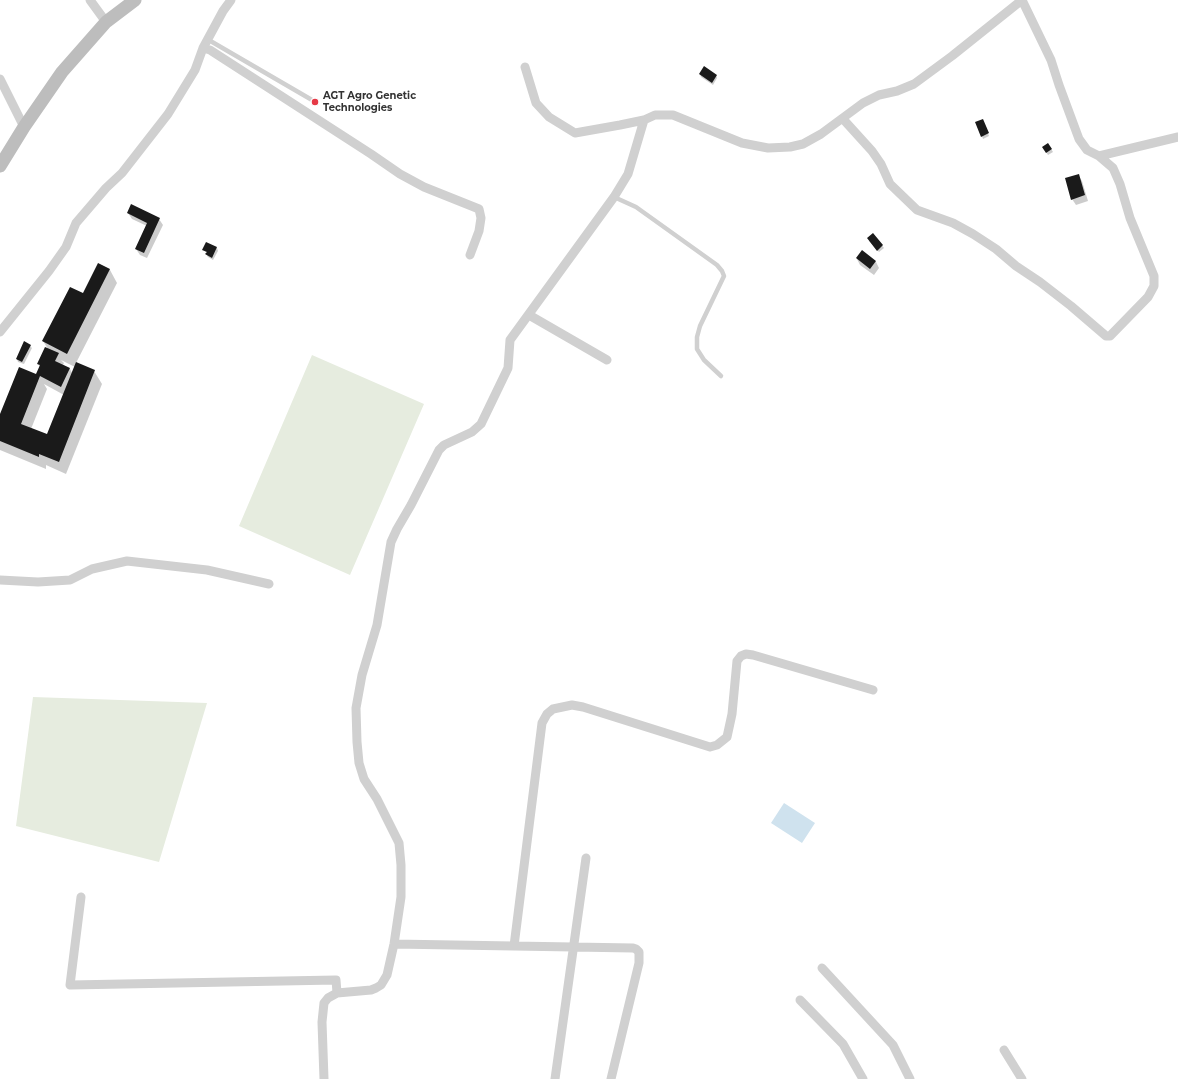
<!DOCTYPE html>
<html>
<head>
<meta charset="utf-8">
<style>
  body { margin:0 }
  canvas { display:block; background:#fff }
</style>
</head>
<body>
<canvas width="1178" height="1079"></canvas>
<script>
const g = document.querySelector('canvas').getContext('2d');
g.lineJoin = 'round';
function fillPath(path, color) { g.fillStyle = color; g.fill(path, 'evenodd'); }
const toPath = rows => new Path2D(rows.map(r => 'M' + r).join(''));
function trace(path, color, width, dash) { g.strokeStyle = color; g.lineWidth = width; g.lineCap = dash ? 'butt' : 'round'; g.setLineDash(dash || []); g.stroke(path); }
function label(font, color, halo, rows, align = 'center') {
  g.font = font + ' Montserrat,sans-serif'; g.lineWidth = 4; g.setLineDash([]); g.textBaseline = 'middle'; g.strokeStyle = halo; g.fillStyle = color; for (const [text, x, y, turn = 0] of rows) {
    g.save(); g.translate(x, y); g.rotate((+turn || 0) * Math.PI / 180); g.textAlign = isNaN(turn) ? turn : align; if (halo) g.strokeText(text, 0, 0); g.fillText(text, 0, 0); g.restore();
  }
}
fillPath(toPath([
  [312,355,424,404,350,575,239,526],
  [33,697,207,703,159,862,16,826]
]), '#e6ecdf');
fillPath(toPath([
  [784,803,815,823,802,843,771,823]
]), '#cfe2ee');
fillPath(toPath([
  [700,74,716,75,717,78,713,85,701,77],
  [984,123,989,136,983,139,982,136],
  [1048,144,1053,152,1048,155,1043,147],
  [1078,175,1082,181,1088,201,1076,205,1072,199],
  [128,213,159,219,163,225,147,258,140,255,136,249,147,226,132,219],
  [873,234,884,248,879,252,869,241],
  [206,243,217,248,218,251,213,260,208,257,206,254,207,253,204,250],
  [862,252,876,262,879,268,874,275,860,265,857,259],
  [99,264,110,270,117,283,76,363,94,371,102,384,66,474,46,465,46,469,0,450,0,417,36,375,40,367,38,364,48,349,43,341,83,294],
  [61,360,75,367,72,373,70,369,63,365,64,363],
  [44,384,64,395,47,436,31,429,47,389],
  [30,346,32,348,24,364,18,362,17,359]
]), '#0003');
fillPath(toPath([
  [704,66,717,75,712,83,699,74],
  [983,119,989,133,981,137,975,122],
  [1048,143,1052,149,1046,153,1042,147],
  [1079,174,1085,195,1071,200,1065,178],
  [131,204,160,218,144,253,135,249,147,223,127,213],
  [873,233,883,245,877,251,867,238],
  [206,242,217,247,212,258,205,254,207,252,202,250],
  [862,250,876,261,870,269,856,258],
  [98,263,110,269,67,354,42,341,70,287,83,293],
  [24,341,31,345,22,362,16,359],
  [45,347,59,353,55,361,70,368,61,387,40,376,21,424,47,434,76,362,95,370,59,462,39,454,39,457,0,441,0,414,19,367,36,374,40,365,37,364]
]), '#1a1a1a');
trace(toPath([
  [207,39,312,100],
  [614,197,636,207,717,265,722,271,724,276,700,326,697,337,697,349,704,360,721,376]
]), '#d0d0d0', 4.5);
trace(toPath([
  [90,0,106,22],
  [231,0,223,11,203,48,210,50,371,154,400,174,424,187,479,209,481,218,479,231,470,255],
  [525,67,536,103,549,117,575,133,620,125,644,120,655,115,673,115,742,143,768,148,790,147,803,144,821,134,863,103,879,95,897,91,914,84,952,56,1022,0],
  [0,79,24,127],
  [843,119,872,151,881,164,890,184,917,210,953,223,973,234,996,249,1016,266,1040,282,1071,306,1106,336,1110,336,1148,297,1154,286,1154,276,1130,218,1120,184,1113,168,1099,156,1087,150,1079,139,1059,85,1051,60,1022,0],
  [1099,156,1178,137],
  [529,315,607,360],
  [0,332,49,271,66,247,76,223,106,188,122,173,168,114,195,70,203,48],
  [0,580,38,582,70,580,92,569,127,561,207,570,269,584],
  [81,897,70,985,336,980,337,993],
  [394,944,633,948,636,949,639,952,639,963,611,1079],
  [514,946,542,723,547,714,553,709,572,705,583,707,710,747,717,745,727,737,732,714,737,661,741,656,746,654,753,655,873,690],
  [822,968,893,1045,910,1079],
  [800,1000,843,1044,863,1079],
  [1004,1050,1022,1079],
  [324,1079,322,1022,324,1003,328,998,337,993,371,990,376,988,381,985,387,975,394,944,401,897,401,865,399,843,377,799,364,779,359,763,357,742,356,708,362,675,377,625,391,542,397,529,411,505,439,450,444,445,472,432,481,424,508,368,510,340,614,197,628,174,644,120],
  [555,1079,586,858]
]), '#d0d0d0', 9);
trace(toPath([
  [0,166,24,127,62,72,106,22,135,0]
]), '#bdbdbd', 13);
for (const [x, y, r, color] of [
  [315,102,4,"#e63946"]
]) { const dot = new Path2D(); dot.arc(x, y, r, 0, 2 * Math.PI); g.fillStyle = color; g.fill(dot); trace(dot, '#fff', 1.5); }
label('bold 10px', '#333', '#fff', [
  ["AGT Agro Genetic",323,96],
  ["Technologies",323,108]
], 'left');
</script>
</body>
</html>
